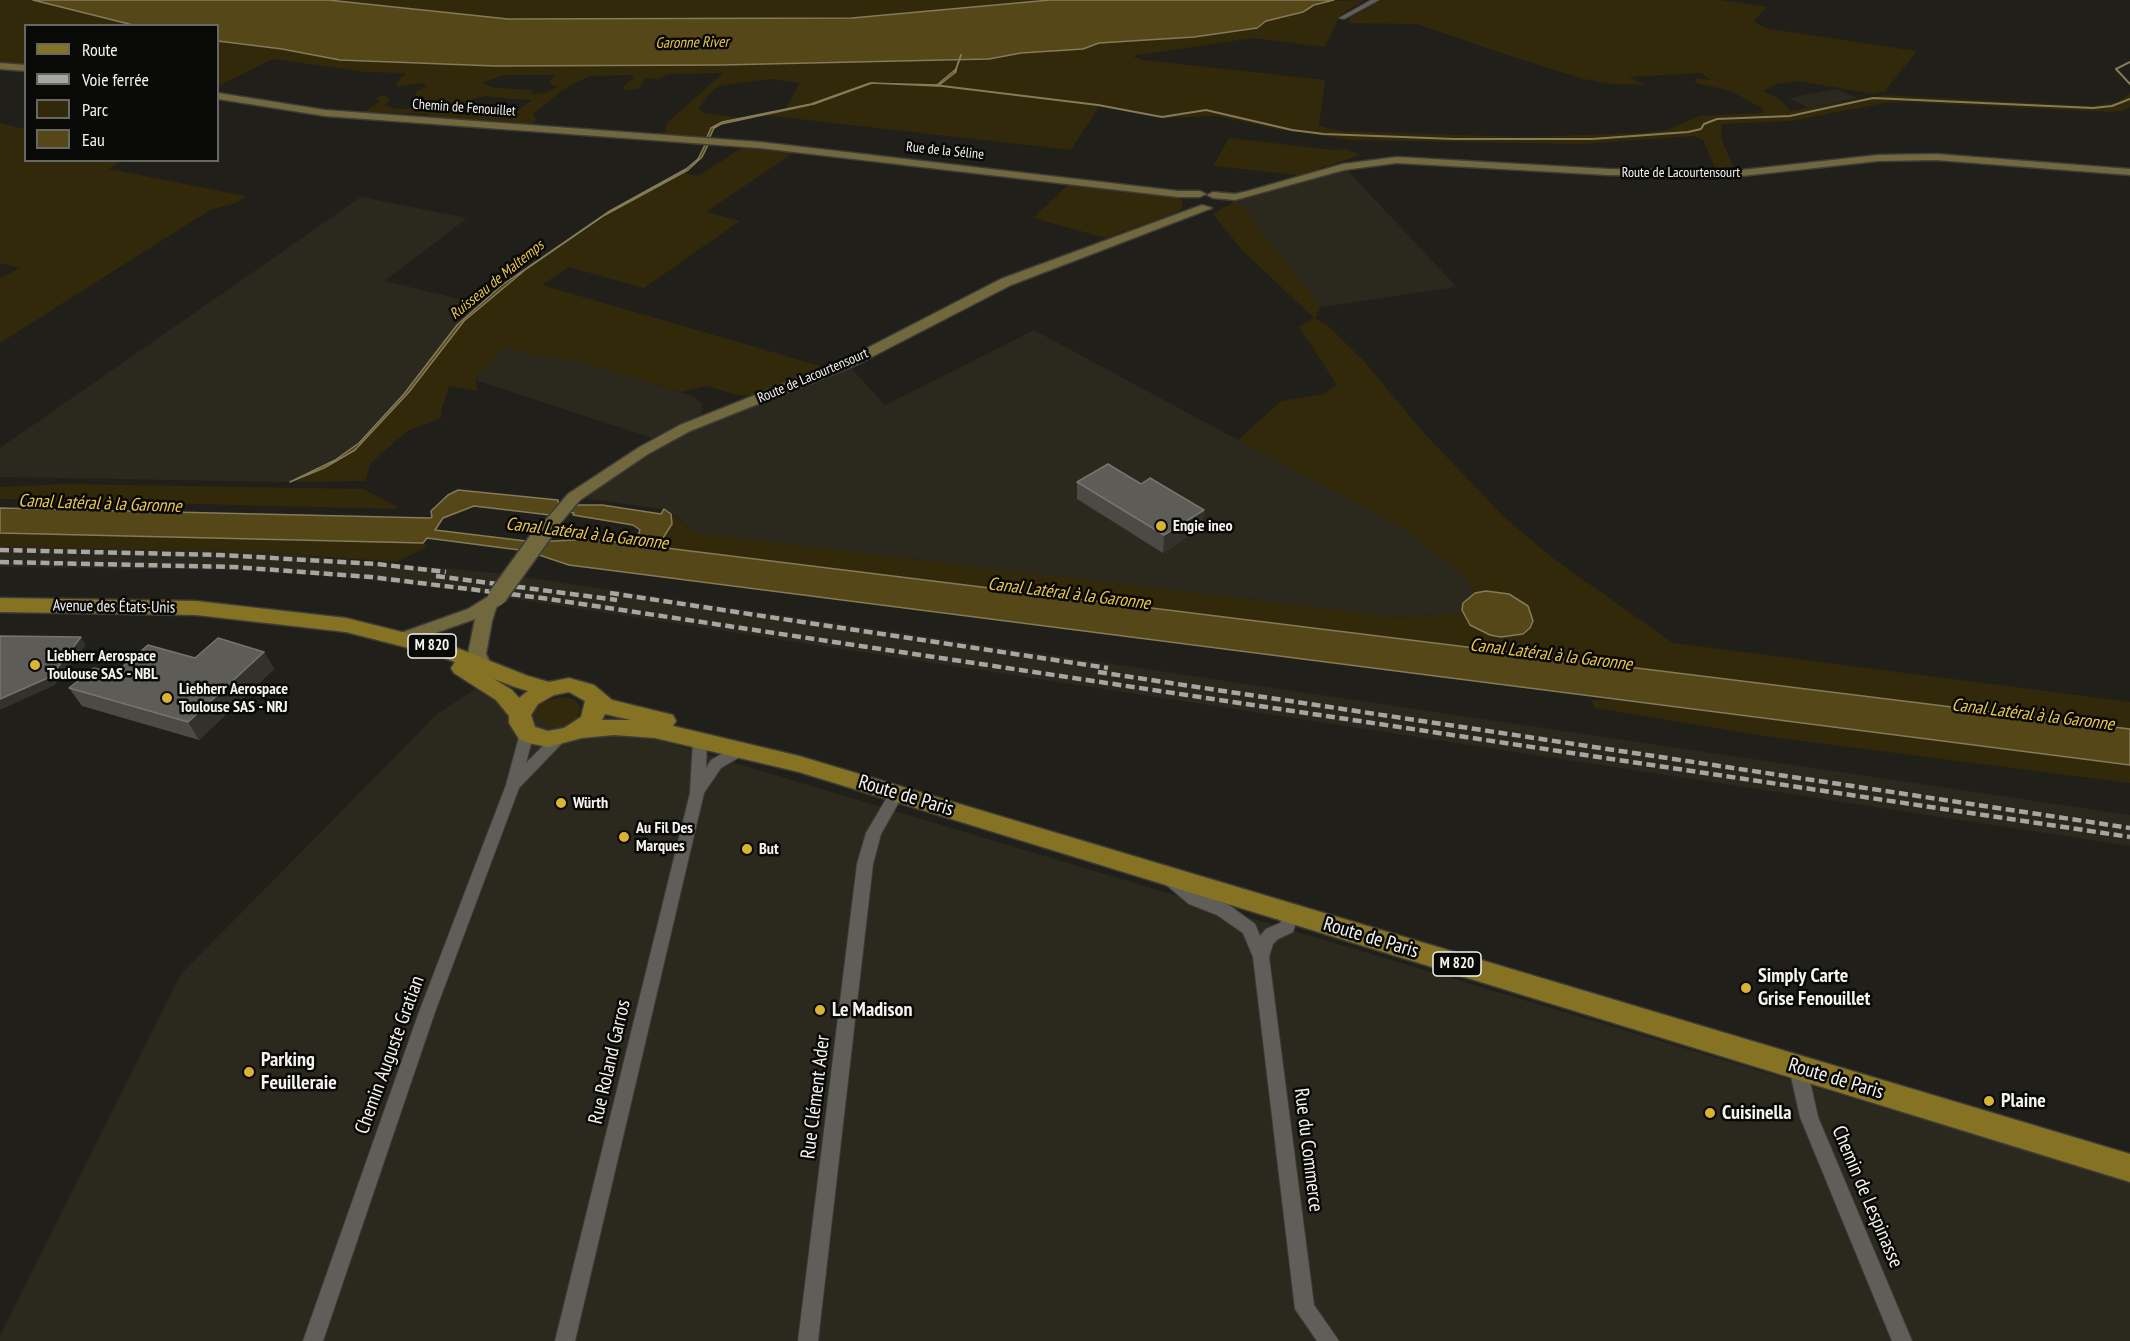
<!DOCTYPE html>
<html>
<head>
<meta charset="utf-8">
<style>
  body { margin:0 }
  #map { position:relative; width:2130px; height:1341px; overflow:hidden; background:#201f1a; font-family:"PT Sans Narrow",sans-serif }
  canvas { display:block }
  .legend { position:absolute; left:24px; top:24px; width:195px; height:138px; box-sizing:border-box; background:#090907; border:2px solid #676764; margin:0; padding:8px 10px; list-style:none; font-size:18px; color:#f4f3f0 }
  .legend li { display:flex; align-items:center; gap:12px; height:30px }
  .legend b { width:30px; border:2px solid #676764 }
</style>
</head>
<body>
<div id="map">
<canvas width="2130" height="1341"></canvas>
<ul class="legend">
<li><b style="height:8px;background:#857223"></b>Route</li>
<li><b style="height:8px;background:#a7a6a2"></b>Voie ferrée</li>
<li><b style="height:16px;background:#32290b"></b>Parc</li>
<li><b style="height:16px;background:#564718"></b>Eau</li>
</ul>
</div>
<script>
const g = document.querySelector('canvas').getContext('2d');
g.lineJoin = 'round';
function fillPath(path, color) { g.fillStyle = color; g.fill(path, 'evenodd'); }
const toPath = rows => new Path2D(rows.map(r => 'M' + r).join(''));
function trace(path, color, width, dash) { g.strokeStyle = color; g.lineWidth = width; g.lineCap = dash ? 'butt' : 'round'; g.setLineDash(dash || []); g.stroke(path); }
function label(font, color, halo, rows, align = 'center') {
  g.font = font + ' "PT Sans Narrow",sans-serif'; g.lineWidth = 5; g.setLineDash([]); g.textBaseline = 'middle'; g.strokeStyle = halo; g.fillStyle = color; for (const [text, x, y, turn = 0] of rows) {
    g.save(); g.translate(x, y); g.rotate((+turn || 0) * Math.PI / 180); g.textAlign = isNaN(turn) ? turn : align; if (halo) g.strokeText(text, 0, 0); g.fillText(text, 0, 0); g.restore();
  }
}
fillPath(toPath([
  [1838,89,1857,98,1808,108,1789,98],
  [1347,170,1457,287,1321,307,1237,200],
  [361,197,467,218,385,281,480,304,457,325,404,394,353,448,290,482,0,477,0,448],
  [1034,330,1405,530,1466,577,1477,598,1456,614,1398,617,697,533,667,510,584,498,660,446,692,430,850,367,885,405],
  [505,346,537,356,575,360,692,396,703,404,701,414,652,438,475,380],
  [0,546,276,553,506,574,490,594,350,578,232,570,0,567],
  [518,576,2130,815,2130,846,502,597],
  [479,686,2130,1182,2130,1341,0,1341,0,1336,181,974,437,714]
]), '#2b281e');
fillPath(toPath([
  [0,0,33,0,133,25,26,26,25,65,0,63],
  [328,0,1050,0,852,18,508,19],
  [1365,0,1340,15,1325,47,1252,38,1133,56,1142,60,1325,80,1319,126,1340,131,1522,137,1640,133,1667,130,1700,116,1763,113,1763,109,1731,91,1695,83,1696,78,1710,80,1701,73,1629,77,1645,85,1611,84,1584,79,1513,57,1417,24,1347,23,1351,17,1382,0,1721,0,1767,7,1754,21,1759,25,1770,29,1917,51,1885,91,1874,94,1798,81,1777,84,1763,91,1780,99,1790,111,1884,95,2091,106,2118,102,2130,93,2130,107,2123,111,2108,112,1906,102,1884,103,1791,121,1722,124,1721,138,1733,167,1715,168,1703,140,1693,136,1580,144,1351,140,1278,129,1217,116,1168,118,1100,105,1071,150,763,115,822,102,872,83,929,85,894,82,870,83,827,99,785,110,800,83,772,79,722,85,714,89,699,107,703,113,742,118,714,125,706,139,664,135,667,123,723,73,667,74,660,79,646,78,638,89,625,90,623,86,634,78,631,75,589,76,564,89,533,114,536,120,532,124,430,118,427,114,364,112,379,102,376,98,384,95,390,99,385,106,397,109,408,109,423,101,425,97,415,96,417,91,427,86,420,83,397,87,397,82,406,73,366,72,273,59,218,86,218,41,282,49,340,60,419,64,720,65,989,59,1021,53,1083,49,1099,43,1194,37,1257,28,1266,21,1303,12,1328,1],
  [504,75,555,75,549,83,557,87,547,92,530,95,534,90,495,88,481,83],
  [484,96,513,99,532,100,514,113,459,114,467,107,470,100],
  [0,123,25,129,26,160,122,161,109,169,246,196,236,203,210,210,0,343,0,278,20,268,0,263],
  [1229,138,1333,150,1345,149,1359,154,1359,156,1299,175,1213,166],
  [742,148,793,153,706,212,740,221,644,288,569,267,542,285,824,367,758,395,737,395,707,386,680,392,575,360,537,356,505,347,475,379,478,391,449,386,441,410,441,418,407,431,371,463,365,481,295,482,332,464,363,443,409,392,459,326,525,270,615,210,684,173,698,176],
  [1070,183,1162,194,1176,197,1182,201,1183,207,1175,213,1106,238,1033,218],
  [1237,200,1321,307,1315,318,1327,325,1363,360,1422,431,1505,518,1554,559,1673,643,2130,702,2130,729,650,546,655,540,662,540,672,524,669,517,671,514,697,533,1398,617,1456,614,1477,598,1466,577,1405,530,1238,440,1281,401,1324,394,1337,385,1299,327,1314,318,1242,250,1213,214],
  [66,484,363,489,398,507,394,509,0,499,0,487],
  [0,533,370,540,423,543,427,547,396,562,276,553,0,546],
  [559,697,574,699,581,708,577,719,571,725,547,725,533,714,542,703],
  [1591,700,1615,700,2130,765,2130,783,1771,737,1595,708]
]), '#32290b');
const water = toPath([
  [33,0,328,0,508,19,852,18,1050,0,1334,0,1314,5,1303,12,1266,21,1257,28,1194,37,1099,43,1083,49,1021,53,989,59,720,65,495,66,340,60,282,49,218,41,218,26,133,25,33,0],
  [956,69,956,72,938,86,872,83,814,104,721,124,714,128,709,139,706,139,711,128,722,122,811,104,870,83,937,85,956,69],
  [706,143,709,143,702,157,688,170,605,215,525,270,464,321,409,392,355,450,324,468,290,482,335,460,359,443,404,394,457,325,502,285,608,212,686,169,698,159,706,143],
  [458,490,558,500,559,505,602,505,661,514,664,509,671,514,672,524,661,541,655,540,650,546,2130,729,2130,765,569,565,527,551,427,538,423,543,0,533,0,508,430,518,432,517,431,511,448,495,458,490],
  [474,506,550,515,554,510,574,513,573,515,633,525,640,530,637,538,646,539,642,545,593,539,534,542,435,530,443,518,474,506],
  [1486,591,1509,594,1528,606,1533,621,1530,628,1523,634,1501,637,1490,635,1470,625,1462,610,1463,603,1475,593,1486,591]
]);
fillPath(water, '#564718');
trace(water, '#857b59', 1.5);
trace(toPath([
  [2130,62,2116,69,2130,84],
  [955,72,961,55],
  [934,85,1098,105,1162,117,1206,110,1292,130,1324,134,1454,139,1592,139,1688,132,1701,129,1704,124,1717,119,1790,116,1873,98,2093,108,2112,106,2130,99]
]), '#857b59', 2);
const street = toPath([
  [1371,0,1379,0,1344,19,1339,18,1371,0],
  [527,728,532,729,534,733,526,763,555,734,560,733,565,734,567,738,519,788,435,1012,323,1341,303,1341,419,1012,506,785,520,733,522,729,527,728],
  [700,735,705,736,707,740,706,768,711,760,735,746,745,746,747,750,745,754,721,768,704,793,575,1341,555,1341,690,793,693,740,695,736,700,735],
  [897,787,902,789,904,793,881,834,873,864,818,1341,798,1341,857,864,866,833,892,789,897,787],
  [1171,874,1201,894,1229,905,1255,924,1260,936,1266,929,1280,923,1285,909,1291,907,1297,909,1299,914,1293,932,1278,939,1273,944,1269,957,1314,1305,1339,1341,1317,1341,1295,1309,1253,957,1243,933,1217,915,1189,904,1165,884,1163,880,1165,876,1171,874],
  [1798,1060,1804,1062,1807,1068,1818,1117,1912,1341,1892,1341,1800,1117,1789,1068,1792,1062,1798,1060]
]);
const secondary = toPath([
  [0,63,26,65,26,71,0,69,0,63],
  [218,93,325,110,760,142,1178,191,1200,191,1206,194,1200,197,1178,197,760,148,325,116,218,99,218,93],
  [1936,154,2130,169,2130,175,1936,160,1878,161,1733,177,1608,175,1397,163,1344,170,1235,200,1213,198,1207,195,1213,192,1235,194,1248,191,1343,164,1397,157,1608,169,1733,171,1878,155,1936,154],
  [1202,205,1212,208,1011,285,856,365,690,431,648,454,580,500,552,533,540,533,538,529,568,494,638,448,680,425,846,359,1001,279,1202,205],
  [497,591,506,597,496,608,492,621,486,654,491,664,488,668,476,668,468,654,475,619,401,645,392,639,395,635,468,609,497,591]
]);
const primary = toPath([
  [0,598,196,601,346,618,442,642,528,676,549,682,569,678,594,685,612,700,673,715,676,721,673,726,799,756,2130,1154,2130,1182,799,772,655,738,614,735,582,738,548,747,528,743,519,739,509,723,509,716,496,700,454,673,451,668,455,662,436,655,346,632,196,615,0,612,0,598],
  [494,679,515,687,528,691,519,698,512,690,494,679],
  [569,692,585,701,581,717,564,728,548,731,535,727,531,715,538,704,554,695,569,692],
  [605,714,631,720,602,720,605,714]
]);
trace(street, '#3d3c39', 2);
trace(secondary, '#3d3c39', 3);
trace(primary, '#3d3c39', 3);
fillPath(street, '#5f5e58');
fillPath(secondary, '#72683e');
fillPath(primary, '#857223');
trace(toPath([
  [0,550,220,555,377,564,446,572],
  [0,562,234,567,371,577,542,598,2130,837],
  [436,576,617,600],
  [610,593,1108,668],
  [1098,672,2130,828]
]), '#a7a6a2', 4.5, [9, 4.5]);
const secondaryBridge = toPath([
  [497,597,546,529]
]);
trace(secondaryBridge, '#3d3c39', 21, []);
trace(secondaryBridge, '#72683e', 18);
fillPath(toPath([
  [1077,482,1204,510,1202,527,1163,553,1077,499],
  [264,652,274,669,199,740,82,706,69,688,115,673,195,658]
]), '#4b4a45');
fillPath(toPath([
  [1204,510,1202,527,1163,553,1164,535],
  [81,637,86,645,55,685,0,710,0,699],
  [264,652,274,669,199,740,188,722]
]), '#32312c');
const building = toPath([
  [1108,464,1141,484,1150,478,1204,510,1164,535,1077,482,1108,464],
  [0,636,81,637,50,677,0,699,0,636],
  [218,638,264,652,188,722,69,688,94,668,115,673,148,645,195,658,218,638]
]);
fillPath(building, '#5d5c57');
trace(building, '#75746f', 1.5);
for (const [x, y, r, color] of [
  [1161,526,6,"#d9b334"],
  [35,665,6,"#d9b334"],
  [167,698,6,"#d9b334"],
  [561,803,6,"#d9b334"],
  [624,837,6,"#d9b334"],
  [747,849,6,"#d9b334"],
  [1746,988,6,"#d9b334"],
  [820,1010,6,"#d9b334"],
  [249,1072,6,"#d9b334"],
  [1989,1101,6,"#d9b334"],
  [1710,1113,6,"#d9b334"]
]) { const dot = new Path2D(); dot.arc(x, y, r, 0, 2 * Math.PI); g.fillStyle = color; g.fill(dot); trace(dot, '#090907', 2); }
label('14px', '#f4f3f0', '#090907', [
  ["Chemin de Fenouillet",464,108,4],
  ["Rue de la Séline",945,151,6],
  ["Route de Lacourtensourt",1681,173],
  ["Route de Lacourtensourt",813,376,-23]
]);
label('italic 15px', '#ecc74f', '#090907', [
  ["Garonne River",692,43,-1],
  ["Ruisseau de Maltemps",497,280,-39]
]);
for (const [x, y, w] of [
  [432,646,48],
  [1457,964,48]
]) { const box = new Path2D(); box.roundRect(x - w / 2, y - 12, w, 24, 4.5); g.fillStyle = '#090907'; g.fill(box); trace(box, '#f4f3f0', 1.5); }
label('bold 15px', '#f4f3f0', null, [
  ["M 820",432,646],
  ["M 820",1457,964]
]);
label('bold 16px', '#f4f3f0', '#090907', [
  ["Engie ineo",1173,526],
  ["Liebherr Aerospace",47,656],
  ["Toulouse SAS - NBL",47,674],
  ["Liebherr Aerospace",179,689],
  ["Toulouse SAS - NRJ",179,707],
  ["Würth",573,803],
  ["Au Fil Des",636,828],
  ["Marques",636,846],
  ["But",759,849]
], 'left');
label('16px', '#f4f3f0', '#090907', [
  ["Avenue des États-Unis",114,607,1]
]);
label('italic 18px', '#ecc74f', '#090907', [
  ["Canal Latéral à la Garonne",100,504,2],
  ["Canal Latéral à la Garonne",587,534,7],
  ["Canal Latéral à la Garonne",1069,594,7],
  ["Canal Latéral à la Garonne",1551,655,7],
  ["Canal Latéral à la Garonne",2033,715,7]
]);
label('20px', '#f4f3f0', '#090907', [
  ["Route de Paris",906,796,17],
  ["Route de Paris",1371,938,17],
  ["Chemin Auguste Gratian",390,1055,-70],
  ["Rue Roland Garros",610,1062,-77],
  ["Route de Paris",1836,1079,17],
  ["Rue Clément Ader",816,1097,-83],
  ["Rue du Commerce",1308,1150,83],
  ["Chemin de Lespinasse",1867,1197,67]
]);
label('bold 20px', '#f4f3f0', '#090907', [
  ["Simply Carte",1758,976],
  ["Grise Fenouillet",1758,999],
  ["Le Madison",832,1010],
  ["Parking",261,1060],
  ["Feuilleraie",261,1083],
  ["Plaine",2001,1101],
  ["Cuisinella",1722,1113]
], 'left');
</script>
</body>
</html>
